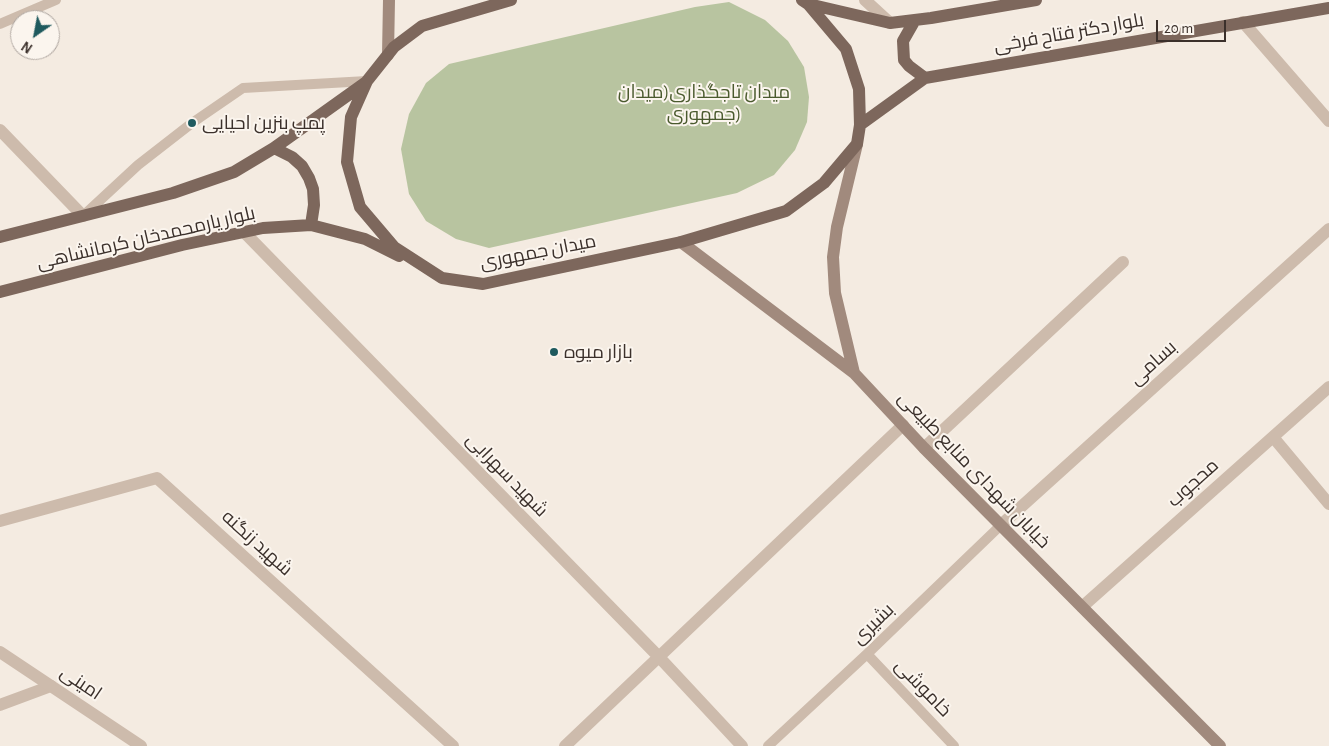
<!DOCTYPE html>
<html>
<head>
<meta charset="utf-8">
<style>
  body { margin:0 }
  #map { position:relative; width:1329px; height:746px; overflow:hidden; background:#f4ebe1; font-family:"Alegreya Sans",sans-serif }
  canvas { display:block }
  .north { position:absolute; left:10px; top:10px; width:50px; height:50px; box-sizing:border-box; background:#fbf5ee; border:1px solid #aea6a0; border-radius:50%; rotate:213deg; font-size:14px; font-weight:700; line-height:20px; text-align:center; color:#3b302b }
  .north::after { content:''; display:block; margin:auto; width:18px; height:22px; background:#1f5a5e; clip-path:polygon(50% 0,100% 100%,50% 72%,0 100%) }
  .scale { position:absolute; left:1156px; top:20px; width:70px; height:22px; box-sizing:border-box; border:2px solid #3b302b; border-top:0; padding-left:6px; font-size:15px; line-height:18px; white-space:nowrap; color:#3b302b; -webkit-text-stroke:4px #fbf5ee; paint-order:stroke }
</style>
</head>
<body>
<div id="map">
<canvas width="1329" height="746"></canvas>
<div class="north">N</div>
<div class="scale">20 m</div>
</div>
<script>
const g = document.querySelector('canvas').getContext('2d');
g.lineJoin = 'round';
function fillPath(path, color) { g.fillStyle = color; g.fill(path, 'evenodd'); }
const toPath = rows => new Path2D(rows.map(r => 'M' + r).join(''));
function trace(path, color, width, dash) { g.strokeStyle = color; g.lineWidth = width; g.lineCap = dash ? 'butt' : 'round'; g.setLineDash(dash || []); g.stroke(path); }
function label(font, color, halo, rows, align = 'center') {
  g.font = font + ' "Alegreya Sans",Cairo,sans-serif'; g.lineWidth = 4; g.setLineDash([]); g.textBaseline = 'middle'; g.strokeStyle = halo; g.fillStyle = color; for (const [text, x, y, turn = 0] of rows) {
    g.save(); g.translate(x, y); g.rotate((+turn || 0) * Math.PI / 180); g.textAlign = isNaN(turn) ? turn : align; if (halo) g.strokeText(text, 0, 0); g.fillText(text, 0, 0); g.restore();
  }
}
fillPath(toPath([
  [729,2,765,20,788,41,804,67,809,97,807,122,795,150,774,175,737,193,489,248,456,239,426,221,409,194,401,149,409,114,426,83,449,64,695,7]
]), '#b8c4a0');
trace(toPath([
  [0,24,56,0],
  [83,216,138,165,192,123,243,88,367,81],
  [867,654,954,746],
  [768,746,867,654,1001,525]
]), '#cdbbac', 10);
trace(toPath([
  [865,0,890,23],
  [0,130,83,216],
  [244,232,659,657,742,746],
  [1273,437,1329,504],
  [924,448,1123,262],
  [0,521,157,478,453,746],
  [1001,525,1329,229],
  [1082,607,1329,387],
  [0,705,51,686],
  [565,746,903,425]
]), '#cdbbac', 12);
trace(toPath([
  [1243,22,1329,121],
  [0,652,141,746]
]), '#cdbbac', 12);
trace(toPath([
  [388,55,389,0],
  [681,242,854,373,924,448,1220,746],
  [854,373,835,293,833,257,837,227,857,144]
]), '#a18a7d', 12);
trace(toPath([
  [511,0,422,26,394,47,367,81,351,117,347,162,360,207,394,247,442,278,483,284,681,242,786,211,824,183,857,144,860,125,859,89,846,49,808,4,802,0],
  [808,4,890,23,931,18,1036,0],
  [915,20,903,41,904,60,909,66,925,78],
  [860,125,925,78,1329,8],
  [274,148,292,157,302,166,309,178,313,189,314,205,311,225],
  [0,237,173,193,234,172,274,148,365,83],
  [0,292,182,245,263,228,311,225,365,239,399,256]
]), '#7d675c', 12);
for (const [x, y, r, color] of [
  [192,123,5,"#1f5a5e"],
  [554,352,5,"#1f5a5e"]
]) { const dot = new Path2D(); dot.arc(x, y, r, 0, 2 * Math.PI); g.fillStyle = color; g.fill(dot); trace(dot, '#fbf5ee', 2); }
label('19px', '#3b302b', '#fbf5ee', [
  ["بلوار دکتر فتاح فرخی",1069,33,-10],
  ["بلوار یارمحمدخان کرمانشاهی",146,238,-13],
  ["میدان جمهوری",538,252,-11],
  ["بسامی",1153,363,-42],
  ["خیابان شهدای منابع طبیعی",974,470,46],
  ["شهید سهرابی",507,475,46],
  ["محجوب",1193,483,-42],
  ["شهید زنگنه",257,543,42],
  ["بشیری",873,624,-44],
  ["امینی",81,683,34],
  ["خاموشی",923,688,46]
]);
label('19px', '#4a5a2e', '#fbf5ee', [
  ["میدان تاجگذاری(میدان",704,92],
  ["جمهوری)",704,114]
]);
label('19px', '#3b302b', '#fbf5ee', [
  ["پمپ بنزین احیایی",202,123],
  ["بازار میوه",564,352]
], 'left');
</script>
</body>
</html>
